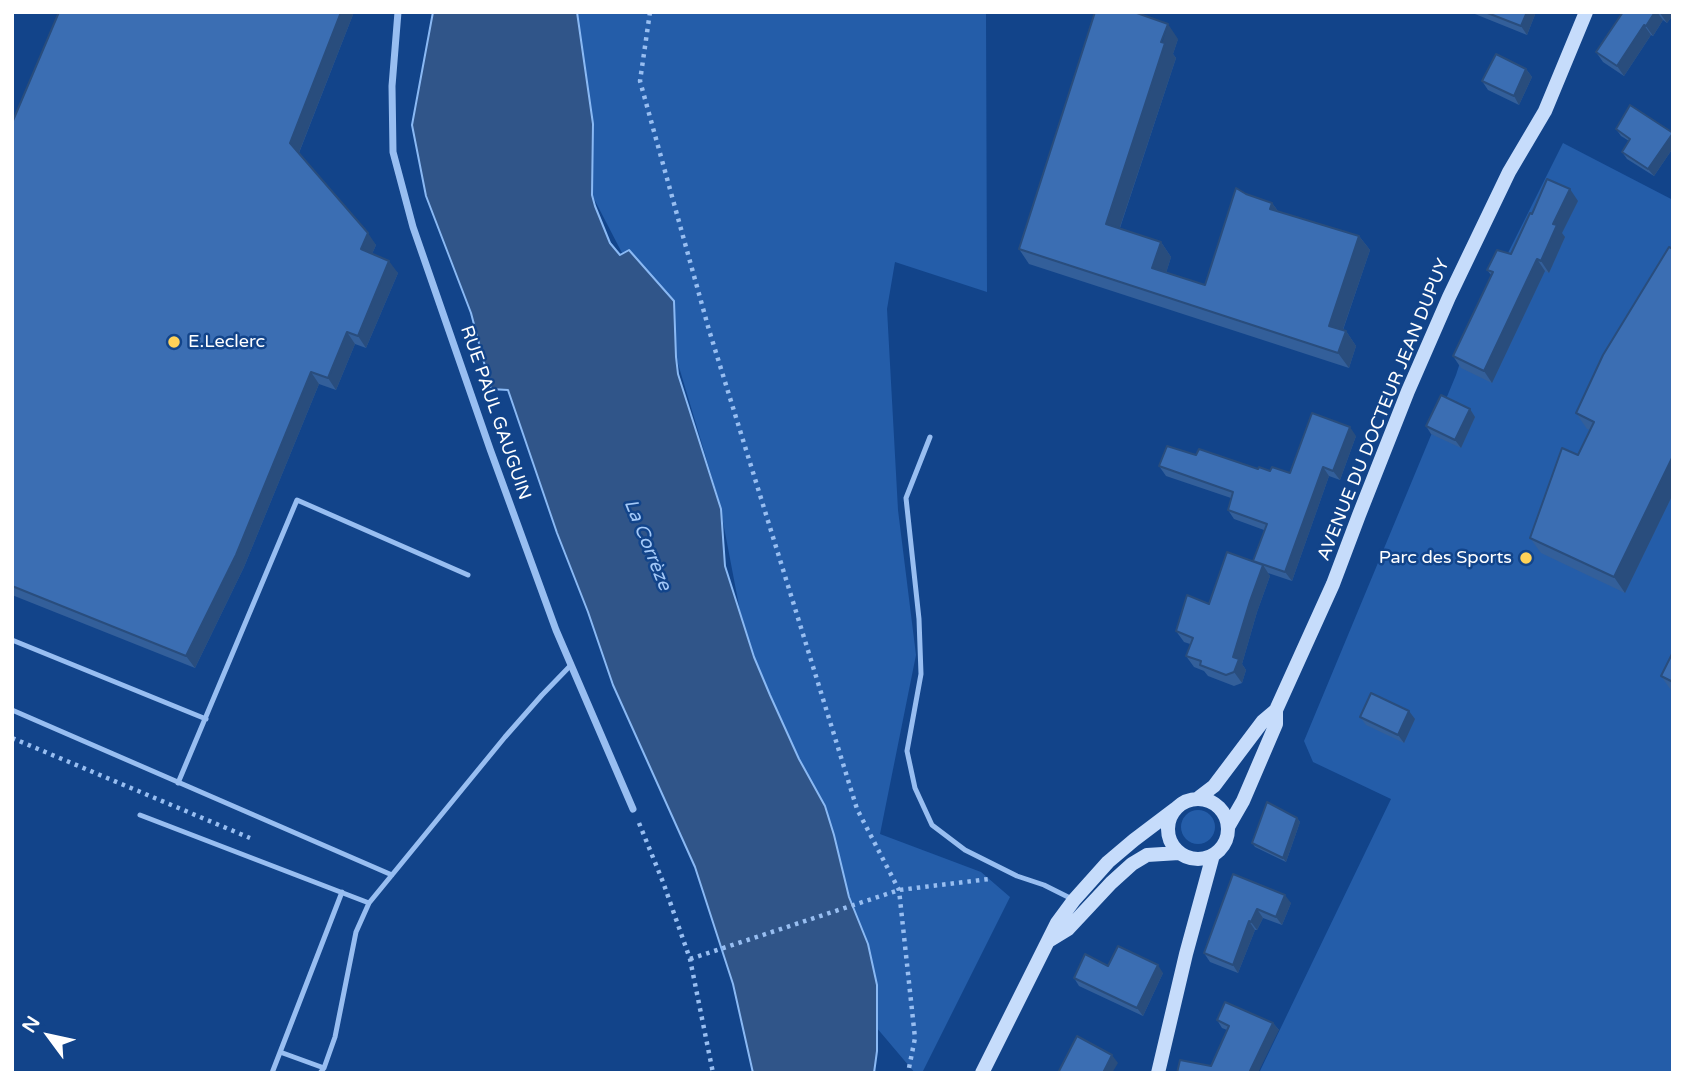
<!DOCTYPE html>
<html>
<head>
<meta charset="utf-8">
<style>
  body { margin:0 }
  #map { position:relative; width:1685px; height:1085px; overflow:hidden; background:#12448a; font-family:"Varela Round",sans-serif }
  canvas { display:block }
  .frame { position:absolute; inset:0; border:14px solid #fff; pointer-events:none }
  .north { position:absolute; left:14px; top:1001px; width:70px; height:70px; -webkit-text-stroke:5px #12448a; paint-order:stroke; rotate:303deg; font-size:19px; font-weight:700; line-height:28px; text-align:center; color:#fff }
  .north::after { content:''; display:block; margin:auto; width:24px; height:32px; background:#fff; clip-path:polygon(50% 0,100% 100%,50% 72%,0 100%) }
</style>
</head>
<body>
<div id="map">
<canvas width="1685" height="1085"></canvas>
<div class="frame"></div>
<div class="north">N</div>
</div>
<script>
const g = document.querySelector('canvas').getContext('2d');
g.lineJoin = 'round';
function fillPath(path, color) { g.fillStyle = color; g.fill(path, 'evenodd'); }
const toPath = rows => new Path2D(rows.map(r => 'M' + r).join(''));
function trace(path, color, width, dash) { g.strokeStyle = color; g.lineWidth = width; g.lineCap = dash ? 'butt' : 'round'; g.setLineDash(dash || []); g.stroke(path); }
function label(font, color, halo, rows, align = 'center') {
  g.font = font + ' "Varela Round",sans-serif'; g.lineWidth = 5; g.setLineDash([]); g.textBaseline = 'middle'; g.strokeStyle = halo; g.fillStyle = color; for (const [text, x, y, turn = 0] of rows) {
    g.save(); g.translate(x, y); g.rotate((+turn || 0) * Math.PI / 180); g.textAlign = isNaN(turn) ? turn : align; if (halo) g.strokeText(text, 0, 0); g.fillText(text, 0, 0); g.restore();
  }
}
fillPath(toPath([
  [577,12,986,12,987,292,895,262,887,309,898,510,916,655,880,834,981,872,1010,897,922,1073,915,1073,803,941,719,501,676,357,592,195,593,124],
  [1563,143,1673,200,1673,1073,1259,1073,1391,799,1313,762,1304,741,1456,375,1473,323],
  '1181 827a17 17 0 1 1 34 0a17 17 0 1 1-34 0Z'
]), '#245da9');
const water = toPath([
  [433,12,577,12,593,124,592,195,595,206,610,243,620,255,629,250,674,301,676,357,678,374,721,509,725,566,754,657,770,695,799,759,825,806,834,835,849,897,868,944,877,985,877,1051,874,1073,753,1073,733,984,695,867,613,685,588,612,557,533,508,390,491,389,471,313,426,196,412,125,433,12]
]);
fillPath(water, '#305589');
trace(water, '#8ab9f4', 2);
trace(toPath([
  [650,12,640,81,709,330,857,809,899,890,915,1038,908,1073],
  [12,738,250,838],
  [639,823,663,882,690,959,713,1073],
  [690,959,899,890,989,879]
]), '#98bef1', 4.5, [3.5, 5]);
trace(toPath([
  [930,437,906,498,919,619,921,674,907,751,915,788,932,825,965,850,1017,876,1044,885,1074,900],
  [12,640,206,719],
  [12,710,392,875],
  [178,783,297,500,468,575],
  [140,815,369,903],
  [280,1052,324,1068],
  [272,1073,342,892],
  [320,1073,324,1068,335,1037,356,932,369,903,505,737,542,695,571,665]
]), '#98bef1', 5);
trace(toPath([
  [398,12,392,86,393,152,413,227,490,449,556,630,633,809]
]), '#98bef1', 7);
trace(toPath([
  [1197,799,1214,786,1263,721,1276,710,1333,584,1359,515,1408,391,1449,297,1509,172,1545,111,1586,12],
  '1168 829a30 30 0 1 1 60 0a30 30 0 1 1-60 0Z',
  [1228,827,1243,801,1276,724,1276,710],
  [1050,940,1068,929,1111,883,1132,864,1147,855,1179,853],
  [982,1073,1057,923,1074,900,1108,862,1134,840,1175,809],
  [1158,1073,1186,954,1213,855]
]), '#c6dcfb', 14);
fillPath(toPath([
  [354,12,299,153,376,245,372,254,398,273,366,348,355,344,336,390,319,384,244,567,195,668,12,595,12,123],
  [1470,12,1536,12,1527,35],
  [1623,12,1673,12,1673,15,1667,23,1663,20,1653,36,1651,35,1624,76,1603,62,1596,52],
  [1178,39,1173,54,1176,58,1120,228,1161,242,1171,257,1166,273,1205,285,1246,194,1272,203,1278,211,1359,236,1370,250,1343,330,1346,331,1356,346,1349,368,1029,264,1019,249],
  [1526,69,1532,77,1519,105,1488,90,1482,81],
  [1616,129,1673,133,1673,148,1654,176,1627,159,1622,152,1629,141,1621,136],
  [1578,201,1562,233,1565,237,1549,273,1545,271,1492,383,1461,368,1453,356,1492,276,1487,270,1511,254],
  [1673,249,1673,494,1625,593,1541,553,1530,538,1578,455,1590,430,1587,429,1576,413],
  [1470,409,1475,417,1461,448,1431,434,1426,426],
  [1356,436,1340,480,1329,476,1292,581,1268,573,1270,576,1257,612,1242,664,1246,670,1242,683,1234,686,1208,676,1204,671,1194,667,1186,656,1190,644,1184,642,1176,631,1209,604,1254,562,1264,530,1234,519,1228,510,1231,498,1166,476,1159,466,1196,455,1258,469,1290,473],
  [1673,652,1673,693,1661,676],
  [1360,717,1415,719,1404,743,1366,725],
  [1297,818,1300,822,1286,862,1255,847,1252,843],
  [1233,874,1291,903,1282,925,1263,918,1257,930,1255,930,1238,973,1210,962,1204,953],
  [1108,966,1163,973,1143,1016,1079,986,1074,978],
  [1217,1020,1273,1023,1279,1030,1211,1066,1227,1030,1222,1028]
]), '#335f9a');
fillPath(toPath([
  [341,12,354,12,298,155,290,143],
  [1527,12,1536,12,1527,35,1521,26],
  [1655,12,1657,12,1663,20,1653,36,1646,26],
  [1661,12,1673,12,1673,15,1667,23,1660,13],
  [1168,24,1178,39,1173,54,1176,58,1116,239,1106,224],
  [1644,25,1651,35,1624,76,1617,66],
  [1526,69,1532,77,1519,105,1514,96],
  [1673,133,1673,148,1654,176,1648,169],
  [1570,189,1578,201,1562,233,1565,237,1549,273,1541,261,1553,224],
  [1272,203,1283,218,1270,209],
  [368,233,376,245,369,261,361,249],
  [1359,236,1370,250,1339,341,1329,326],
  [1161,242,1171,257,1163,283,1152,268],
  [1537,259,1545,271,1492,383,1484,371],
  [389,261,398,273,366,348,358,336],
  [1346,331,1356,346,1349,368,1338,353],
  [347,332,355,344,336,390,328,378],
  [311,372,319,384,244,567,195,668,186,656],
  [1470,409,1475,417,1461,448,1455,440],
  [1350,427,1356,436,1340,480,1333,471],
  [1673,456,1673,494,1625,593,1614,577],
  [1323,467,1329,476,1292,581,1285,572],
  [1263,565,1270,576,1257,612,1242,664,1246,670,1242,683,1234,672,1233,657,1250,601],
  [1409,711,1415,719,1404,743,1398,735],
  [1297,818,1300,822,1286,862,1283,858],
  [1285,895,1291,903,1282,925,1276,917],
  [1257,909,1263,918,1257,930,1251,922],
  [1249,921,1255,930,1238,973,1233,965],
  [1158,965,1163,973,1143,1016,1137,1008],
  [1273,1023,1279,1030,1258,1073,1251,1073,1250,1071],
  [1112,1055,1118,1063,1112,1073,1103,1073]
]), '#294d7d');
const building = toPath([
  [59,12,341,12,290,143,368,233,361,249,389,261,358,336,347,332,328,378,311,372,236,555,186,656,12,586,12,123,59,12],
  [1095,12,1134,12,1168,24,1161,42,1165,43,1106,224,1161,242,1152,268,1205,285,1236,188,1246,194,1272,203,1270,209,1359,236,1329,326,1346,331,1338,353,1019,249,1095,12],
  [1485,12,1527,12,1521,26,1485,12],
  [1623,12,1655,12,1646,26,1644,25,1617,66,1596,52,1623,12],
  [1496,54,1526,69,1514,96,1482,81,1496,54],
  [1630,105,1673,133,1648,169,1622,152,1630,139,1616,129,1630,105],
  [1547,179,1570,189,1553,224,1557,225,1541,261,1537,259,1484,371,1453,356,1493,272,1487,270,1497,250,1511,254,1530,213,1532,214,1547,179],
  [1669,247,1673,249,1673,456,1614,577,1530,538,1562,448,1578,455,1594,422,1576,413,1603,355,1669,247],
  [1441,395,1470,409,1455,440,1426,426,1441,395],
  [1312,413,1350,427,1333,471,1323,467,1285,572,1253,561,1267,524,1228,510,1233,492,1159,466,1167,446,1196,455,1199,449,1258,469,1259,467,1270,471,1272,467,1290,473,1312,413],
  [1227,552,1263,565,1250,601,1233,657,1239,659,1234,672,1226,675,1200,665,1201,661,1186,656,1193,638,1176,631,1187,595,1209,604,1227,552],
  [1673,652,1673,682,1661,676,1673,652],
  [1371,693,1409,711,1398,735,1360,717,1371,693],
  [1267,802,1297,818,1283,858,1252,843,1267,802],
  [1233,874,1285,895,1276,917,1257,909,1251,922,1249,921,1233,965,1204,953,1233,874],
  [1118,946,1158,965,1137,1008,1074,978,1085,954,1108,966,1118,946],
  [1225,1002,1273,1023,1250,1071,1253,1073,1177,1073,1180,1060,1211,1066,1229,1026,1217,1020,1225,1002],
  [1077,1036,1112,1055,1103,1073,1058,1073,1077,1036]
]);
fillPath(building, '#3b6eb3');
trace(building, '#294d7d', 2);
for (const [x, y, r, color] of [
  [174,342,7,"#ffd258"],
  [1526,558,7,"#ffd258"]
]) { const dot = new Path2D(); dot.arc(x, y, r, 0, 2 * Math.PI); g.fillStyle = color; g.fill(dot); trace(dot, '#12448a', 2.5); }
label('18px', '#fff', '#12448a', [
  ["E.Leclerc",188,342],
  ["Parc des Sports",1512,558,"right"]
], 'left');
label('18px', '#fff', '#12448a', [
  ["AVENUE DU DOCTEUR JEAN DUPUY",1384,410,-68],
  ["RUE PAUL GAUGUIN",495,413,71]
]);
label('italic 19px', '#a4c9f8', '#12448a', [
  ["La Corrèze",647,545,68]
]);
</script>
</body>
</html>
